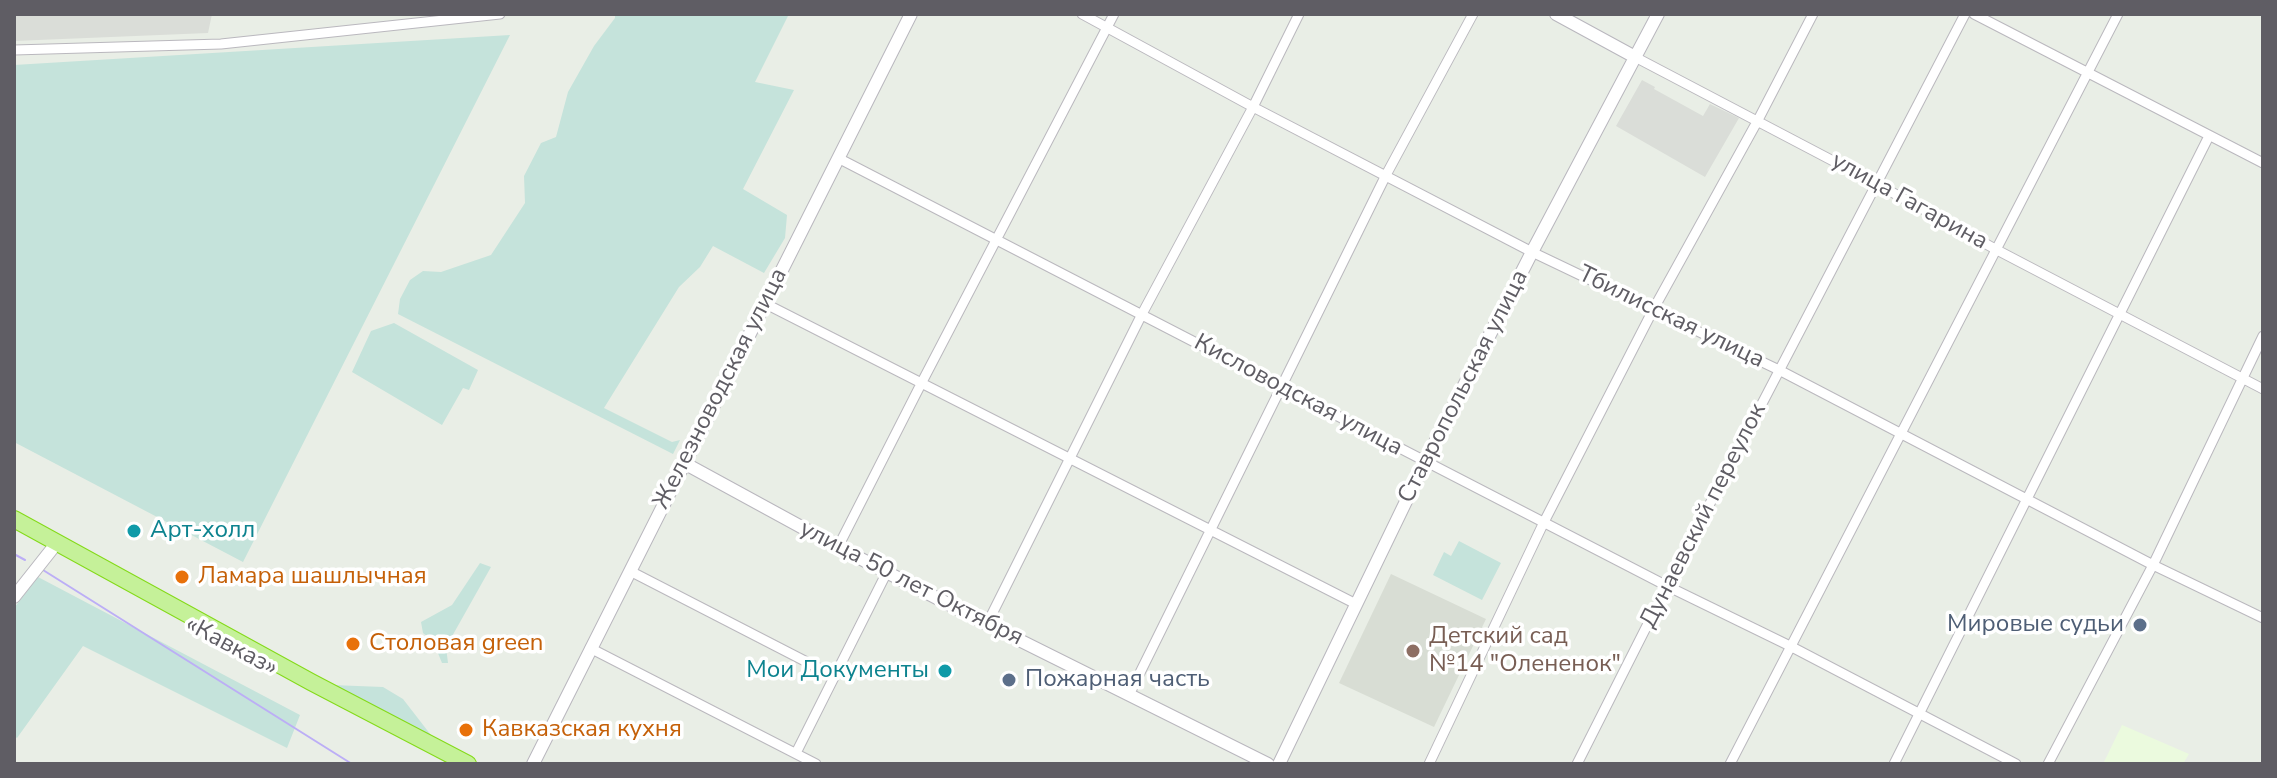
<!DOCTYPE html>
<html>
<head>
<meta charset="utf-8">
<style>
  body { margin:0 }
  #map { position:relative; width:2277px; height:778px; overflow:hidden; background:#e9eee6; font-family:"Nunito Sans",sans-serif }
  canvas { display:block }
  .frame { position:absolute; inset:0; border:16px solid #5f5d64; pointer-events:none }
</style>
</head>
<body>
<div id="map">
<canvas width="2277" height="778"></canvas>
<div class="frame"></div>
</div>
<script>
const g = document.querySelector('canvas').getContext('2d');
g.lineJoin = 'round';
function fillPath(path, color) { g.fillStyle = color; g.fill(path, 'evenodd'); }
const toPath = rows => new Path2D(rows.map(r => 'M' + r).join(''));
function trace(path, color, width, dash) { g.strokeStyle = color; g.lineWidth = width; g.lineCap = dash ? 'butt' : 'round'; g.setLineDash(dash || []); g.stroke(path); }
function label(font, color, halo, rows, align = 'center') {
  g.font = font + ' "Nunito Sans",sans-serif'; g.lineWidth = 7; g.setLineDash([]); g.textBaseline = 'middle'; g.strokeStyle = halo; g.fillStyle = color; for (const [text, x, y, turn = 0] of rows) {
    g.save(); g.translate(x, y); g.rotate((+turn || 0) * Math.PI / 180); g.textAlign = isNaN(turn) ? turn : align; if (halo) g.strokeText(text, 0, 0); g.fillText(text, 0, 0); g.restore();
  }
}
fillPath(toPath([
  [2122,725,2189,754,2183,764,2103,764]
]), '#ebfade');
fillPath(toPath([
  [14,14,212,14,208,33,14,41],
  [1642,80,1655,87,1654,89,1703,116,1710,104,1739,118,1705,177,1616,126]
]), '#daddd8');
fillPath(toPath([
  [1391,574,1486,619,1434,727,1339,683]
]), '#d8ddd4');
fillPath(toPath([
  [615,14,789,14,755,82,794,90,743,189,787,215,785,238,764,273,713,246,700,267,679,287,604,408,672,442,680,440,673,454,398,314,400,299,410,280,423,271,441,272,491,255,525,203,524,176,541,143,556,137,568,92,594,46,615,18],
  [510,35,243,562,14,442,14,65],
  [394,323,478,370,469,390,463,388,442,425,352,372,371,331],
  [1459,541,1501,563,1482,600,1433,575,1444,552,1451,556],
  [480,563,491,567,446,647,448,663,442,663,433,641,423,633,421,622,452,605],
  [38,577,300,715,287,748,83,646,17,738,14,736,14,608],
  [332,685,383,687,403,699,434,739]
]), '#c5e3db');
trace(toPath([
  [14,554,25,560],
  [43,570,352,764]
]), '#bcaef6', 2);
const street = toPath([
  [1082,14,1253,107,1532,252,1779,370,2153,565,2263,618],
  [1974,14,2263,163],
  [14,50,221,44,500,14],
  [1635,57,1877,184,1997,250,2263,389],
  [838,158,1667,586,1790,646,2016,764],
  [764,303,1356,604],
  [838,547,922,382,1114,14],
  [630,571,834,676],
  [987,624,1142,314,1253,107,1299,14],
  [590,648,816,764],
  [1129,695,1386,175,1473,14],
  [796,753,887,572],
  [1429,764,1544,522,1653,310,1758,120,1813,14],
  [1577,764,1667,586,1965,14],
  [1730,764,2118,14],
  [1894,764,2209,136],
  [2048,764,2153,565,2263,336]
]);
const secondary = toPath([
  [1556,14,1635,57],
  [684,463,838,547,987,624,1268,764],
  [14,597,52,549],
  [533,764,911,14],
  [1279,764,1425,462,1532,252,1658,14]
]);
const highway = toPath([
  [14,519,311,682,468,764]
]);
trace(street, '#bab8be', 11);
trace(secondary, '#b9b7be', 14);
trace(highway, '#84da19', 18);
trace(street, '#fff', 9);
trace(secondary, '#fff', 12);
trace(highway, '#c5f199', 16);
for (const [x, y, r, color] of [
  [134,531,8,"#0f9aa8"],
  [182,577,8,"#e8710a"],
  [2140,625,8,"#5c6f8a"],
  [353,644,8,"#e8710a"],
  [1413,651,8,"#8d6e63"],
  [945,671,8,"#0f9aa8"],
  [1009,680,8,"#5c6f8a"],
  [466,730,8,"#e8710a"]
]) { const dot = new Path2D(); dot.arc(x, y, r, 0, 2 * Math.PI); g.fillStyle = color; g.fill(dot); trace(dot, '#fff', 3); }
label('24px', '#5f5d64', '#fff', [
  ["улица Гагарина",1909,202,29],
  ["Тбилисская улица",1671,318,26],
  ["Ставропольская улица",1464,387,-63],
  ["Железноводская улица",721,389,-63],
  ["Кисловодская улица",1298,396,28],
  ["Дунаевский переулок",1704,516,-63],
  ["улица 50 лет Октября",911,584,27],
  ["«Кавказ»",231,647,28]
]);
label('24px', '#0d838f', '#fff', [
  ["Арт-холл",150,531],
  ["Мои Документы",929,671,"right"]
], 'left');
label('24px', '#c56008', '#fff', [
  ["Ламара шашлычная",198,577],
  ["Столовая green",369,644],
  ["Кавказская кухня",482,730]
], 'left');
label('24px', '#4e5e75', '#fff', [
  ["Мировые судьи",2124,625],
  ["Пожарная часть",1025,680,"left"]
], 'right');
label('24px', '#785e54', '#fff', [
  ["Детский сад",1429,637],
  ["№14 \"Олененок\"",1429,665]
], 'left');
</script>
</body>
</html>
